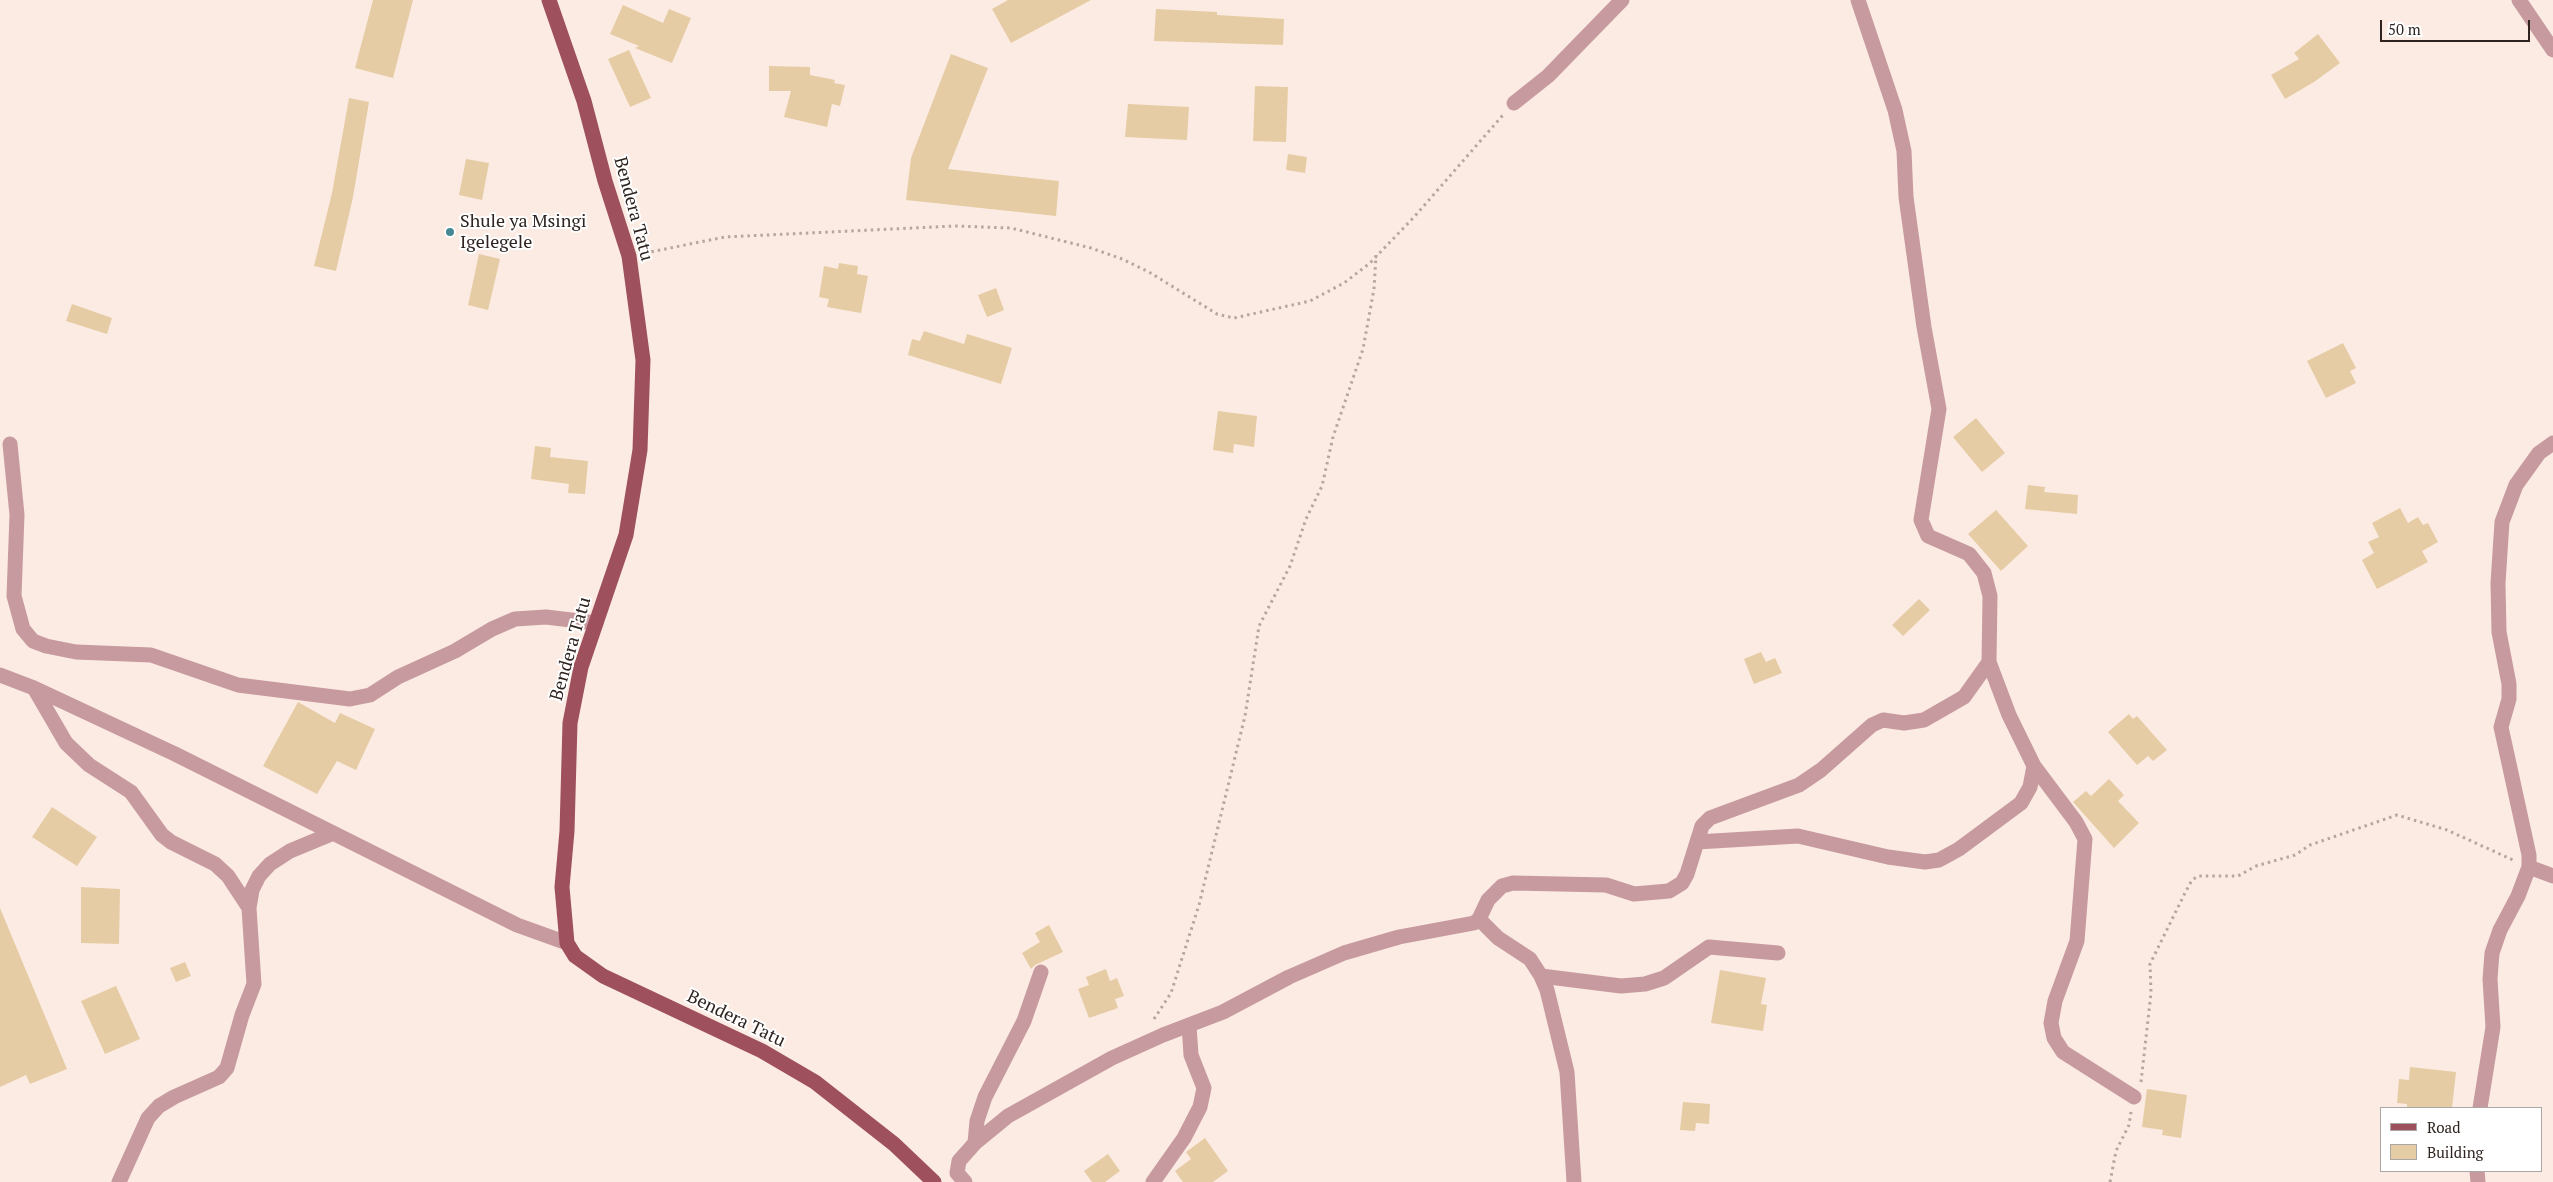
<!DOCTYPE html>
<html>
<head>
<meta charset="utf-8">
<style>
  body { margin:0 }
  #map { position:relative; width:2553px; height:1182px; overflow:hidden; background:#fcebe3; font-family:"PT Serif",serif }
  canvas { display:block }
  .legend { position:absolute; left:2380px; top:1107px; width:162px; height:65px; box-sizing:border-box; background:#fff; border:1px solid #aba7a5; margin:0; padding:6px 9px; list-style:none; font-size:15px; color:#2e231f }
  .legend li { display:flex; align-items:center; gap:10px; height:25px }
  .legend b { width:25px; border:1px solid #aba7a5 }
  .scale { position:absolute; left:2380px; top:20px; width:150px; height:22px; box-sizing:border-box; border:2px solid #2e231f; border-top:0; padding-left:6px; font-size:15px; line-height:18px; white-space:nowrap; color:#2e231f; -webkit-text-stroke:4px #fff; paint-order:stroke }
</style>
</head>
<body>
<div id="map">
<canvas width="2553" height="1182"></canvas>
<ul class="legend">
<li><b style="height:6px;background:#9e515d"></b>Road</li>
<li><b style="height:14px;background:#e6cca4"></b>Building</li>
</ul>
<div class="scale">50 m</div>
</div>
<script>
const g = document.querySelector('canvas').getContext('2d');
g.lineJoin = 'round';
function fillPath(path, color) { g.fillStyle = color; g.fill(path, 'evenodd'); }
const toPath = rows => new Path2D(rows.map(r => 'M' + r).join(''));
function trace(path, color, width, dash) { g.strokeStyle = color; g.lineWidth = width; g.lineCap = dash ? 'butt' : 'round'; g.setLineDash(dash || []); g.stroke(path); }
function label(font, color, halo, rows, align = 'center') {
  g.font = font + ' "PT Serif",serif'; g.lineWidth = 4; g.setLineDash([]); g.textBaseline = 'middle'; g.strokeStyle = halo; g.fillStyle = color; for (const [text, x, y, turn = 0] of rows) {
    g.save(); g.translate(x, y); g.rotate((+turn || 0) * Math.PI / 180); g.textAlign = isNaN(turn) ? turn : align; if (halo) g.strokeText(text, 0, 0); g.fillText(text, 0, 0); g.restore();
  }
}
fillPath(toPath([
  [373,0,413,0,393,78,355,68],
  [1008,0,1091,0,1011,43,992,9],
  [623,5,663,23,669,9,691,18,672,63,635,48,639,46,610,34],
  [1156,9,1217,12,1217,15,1284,19,1283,45,1154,41],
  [2318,34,2340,63,2314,82,2285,99,2271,75,2299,59,2294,53],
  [629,50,651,98,630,107,608,59],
  [951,54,988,68,948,169,1059,181,1056,216,906,200,911,158],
  [769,66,810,67,810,75,835,80,834,83,845,85,840,106,832,104,827,127,784,117,791,91,769,91],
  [1255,86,1288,87,1286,142,1253,141],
  [349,98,369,102,353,197,336,271,314,266,332,193],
  [1128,104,1189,107,1187,140,1125,137],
  [1288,154,1307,157,1305,173,1286,170],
  [466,159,489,163,482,200,459,195],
  [479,254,500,259,488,310,468,305],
  [839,263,858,266,857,274,868,276,861,313,827,307,829,299,819,297,824,266,838,269],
  [996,288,1004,310,987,317,978,295],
  [72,304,112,318,107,334,66,321],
  [924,331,964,344,967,334,1012,348,1001,384,908,355,912,339,920,341],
  [2343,343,2356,368,2350,371,2356,383,2326,398,2307,361],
  [1218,411,1257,416,1254,447,1234,444,1233,453,1213,450],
  [1976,418,2005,453,1982,472,1953,437],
  [535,446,551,448,550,457,588,461,585,494,568,493,569,484,531,479],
  [2028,485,2045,487,2044,492,2078,495,2077,514,2025,509],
  [2400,508,2408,523,2418,517,2423,525,2428,523,2438,542,2422,551,2428,562,2377,589,2362,560,2374,553,2368,542,2379,537,2372,523],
  [1996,510,2028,546,2001,571,1968,534],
  [1919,599,1930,610,1903,636,1892,625],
  [1761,652,1766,662,1775,658,1782,673,1754,684,1744,659],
  [298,702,335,723,340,713,375,729,356,770,337,761,317,794,263,766],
  [2129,714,2133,719,2137,716,2167,750,2153,761,2148,756,2137,765,2108,732],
  [2109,779,2124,795,2118,801,2139,823,2114,848,2073,802,2086,791,2091,796],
  [52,807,97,837,77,866,32,837],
  [81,887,120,889,119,944,81,943],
  [0,908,67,1069,30,1084,26,1075,0,1087],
  [1049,925,1063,952,1035,965,1031,969,1022,953,1040,942,1035,933],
  [185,962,191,976,176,982,170,968],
  [1106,969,1110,981,1117,978,1124,996,1115,999,1118,1008,1089,1018,1078,989,1089,985,1086,977],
  [1720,970,1766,978,1761,1004,1767,1005,1763,1031,1711,1023],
  [116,986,140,1039,105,1054,81,1001],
  [2410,1067,2456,1072,2452,1108,2407,1108,2407,1104,2397,1103,2399,1079,2409,1080],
  [2147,1089,2187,1095,2181,1138,2162,1135,2163,1130,2142,1127],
  [1683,1102,1710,1104,1709,1124,1696,1123,1695,1131,1680,1130],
  [1205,1138,1228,1171,1213,1182,1183,1182,1175,1171,1191,1159,1186,1152],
  [1108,1154,1120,1171,1105,1182,1092,1182,1084,1171]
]), '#e6cca4');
trace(toPath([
  [645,253,725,237,955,226,1011,228,1091,248,1122,259,1149,272,1217,314,1234,318,1310,301,1344,283,1370,263,1415,216,1503,115],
  [1154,1019,1171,993,1199,905,1245,716,1259,626,1290,566,1306,519,1322,486,1333,437,1363,349,1374,289,1376,255],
  [2141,1082,2151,993,2150,964,2186,891,2192,880,2198,876,2238,876,2256,866,2295,855,2310,845,2397,815,2447,830,2513,860],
  [2110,1182,2116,1151,2129,1125,2131,1112]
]), '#b5a6a0', 3, [2.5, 4]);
trace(toPath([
  [2519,0,2553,50],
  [1514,103,1548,76,1622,0],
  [10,444,17,515,14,596,23,629,33,641,46,646,76,652,151,655,238,685,350,699,370,695,398,677,455,651,492,629,515,619,546,617,596,623],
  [0,675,34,688,175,754,517,925,567,943],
  [34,688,66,743,89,765,131,792,162,835,171,842,215,864,228,876,249,908],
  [2034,766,2076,822,2085,839,2077,941,2055,1001,2051,1023,2054,1038,2063,1052,2134,1097],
  [1697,842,1798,836,1888,857,1925,862,1939,860,1959,849,2021,803,2030,787,2034,766,2009,715,1989,662],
  [2529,867,2553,876],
  [1479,919,1498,938,1530,959,1541,976,1547,990,1567,1072,1574,1182],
  [1541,976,1621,986,1645,984,1664,978,1709,947,1778,953],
  [2480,1108,2493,1027,2490,979,2492,953,2500,930,2518,896,2529,867,2529,855,2501,727,2509,699,2509,684,2499,632,2498,583,2502,522,2516,485,2539,453,2553,443],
  [975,1143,977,1121,985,1097,1024,1021,1041,972],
  [2477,1171,2478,1182],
  [119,1182,148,1118,159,1106,174,1097,219,1077,227,1068,242,1015,254,984,249,908,252,890,259,876,270,864,290,851,331,834],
  [965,1182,957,1173,959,1161,975,1143,1008,1116,1112,1058,1163,1035,1223,1012,1289,977,1344,953,1399,937,1474,923,1479,919,1488,900,1502,886,1513,883,1606,885,1634,894,1669,891,1682,883,1687,874,1702,826,1710,818,1799,785,1821,770,1872,725,1883,720,1904,723,1924,720,1964,697,1989,662,1990,596,1984,573,1969,554,1928,536,1921,520,1939,409,1924,327,1906,197,1904,151,1895,110,1858,0],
  [1153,1182,1184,1138,1200,1107,1204,1088,1191,1055,1189,1025]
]), '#c79a9f', 15);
trace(toPath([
  [549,0,584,101,605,181,629,256,643,360,640,450,626,535,581,667,570,723,567,831,562,887,567,943,575,956,603,976,762,1051,815,1082,894,1144,934,1182]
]), '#9e515d', 15);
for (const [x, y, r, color] of [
  [450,232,5,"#448896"]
]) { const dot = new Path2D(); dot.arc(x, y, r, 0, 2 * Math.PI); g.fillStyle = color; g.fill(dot); trace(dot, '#fff', 2); }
label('18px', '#2e231f', '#fff', [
  ["Bendera Tatu",633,209,75],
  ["Bendera Tatu",571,649,-74],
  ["Bendera Tatu",736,1019,26]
]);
label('18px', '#2e231f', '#fff', [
  ["Shule ya Msingi",460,222],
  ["Igelegele",460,243]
], 'left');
</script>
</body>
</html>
